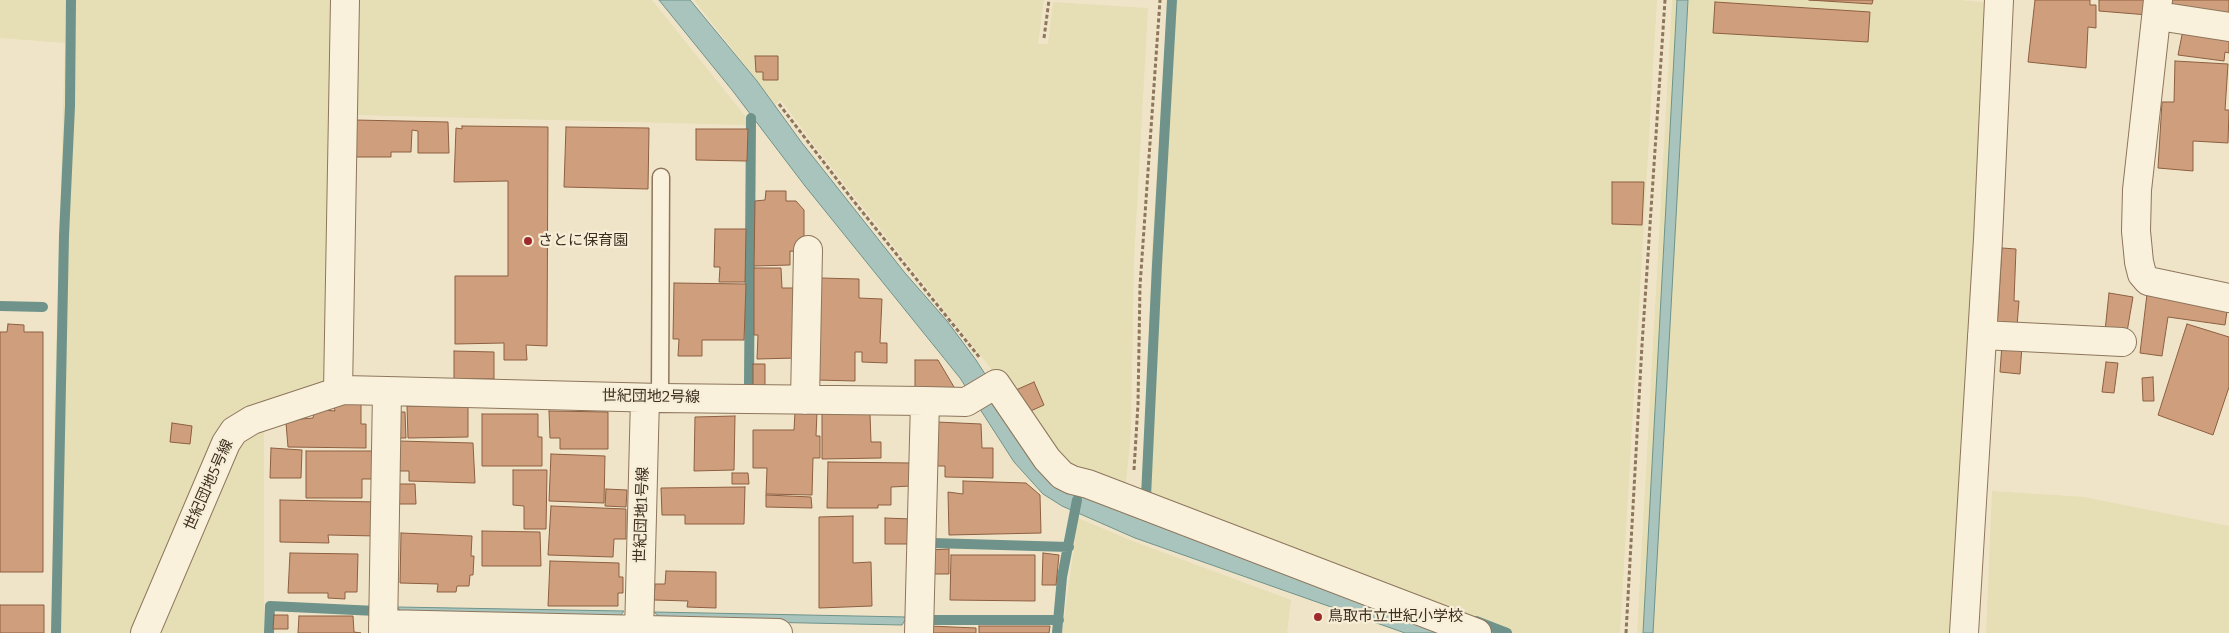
<!DOCTYPE html>
<html>
<head>
<meta charset="utf-8">
<style>
  body { margin:0 }
  canvas { display:block; background:#f0e4c8 }
</style>
</head>
<body>
<canvas width="2229" height="633"></canvas>
<script>
const g = document.querySelector('canvas').getContext('2d');
g.lineJoin = 'round';
function fillPath(path, color) { g.fillStyle = color; g.fill(path, 'evenodd'); }
const toPath = rows => new Path2D(rows.map(r => 'M' + r).join(''));
function trace(path, color, width, dash) { g.strokeStyle = color; g.lineWidth = width; g.lineCap = dash ? 'butt' : 'round'; g.setLineDash(dash || []); g.stroke(path); }
function label(font, color, halo, rows, align = 'center') {
  g.font = font + ' Bitter,"Noto Sans JP",serif'; g.lineWidth = 4.5; g.setLineDash([]); g.textBaseline = 'middle'; g.strokeStyle = halo; g.fillStyle = color; for (const [text, x, y, turn = 0] of rows) {
    g.save(); g.translate(x, y); g.rotate((+turn || 0) * Math.PI / 180); g.textAlign = isNaN(turn) ? turn : align; if (halo) g.strokeText(text, 0, 0); g.fillText(text, 0, 0); g.restore();
  }
}
fillPath(toPath([
  [0,0,339,0,335,380,243,415,136,633,52,633,54,420,65,43,0,38],
  [354,0,652,0,746,117,747,125,355,115],
  [694,0,1044,0,1038,44,1048,44,1053,2,1148,8,1134,260,1131,432,1125,492,1080,480,1010,399,989,366,824,158,781,100,775,104],
  [1168,0,1657,0,1620,633,1492,633,1143,500,1152,247],
  [1672,0,1959,0,1993,3,1958,633,1637,633],
  [264,426,264,633,151,633,239,438],
  [1992,491,2084,497,2229,526,2229,633,1986,633],
  [1078,518,1130,540,1291,600,1287,633,1062,633]
]), '#e6deb5');
const water = toPath([
  [659,0,690,0,757,81,802,143,905,273,947,321,976,360,1036,453,1450,633,1405,633,1135,538,1062,506,1043,494,1014,462,960,378,805,186,732,90,659,0],
  [1677,0,1688,0,1684,73,1653,633,1643,633,1677,0],
  [397,607,624,611,618,619,406,616,397,607],
  [654,612,907,617,902,625,663,620,654,612]
]);
fillPath(water, '#a9c4bc');
trace(water, '#6f938a', 1);
trace(toPath([
  [0,306,43,307],
  [749,384,751,118],
  [1154,499,1146,496,1157,265,1172,0],
  [932,543,1069,547],
  [927,620,1059,620],
  [1476,621,1507,633],
  [56,633,64,236,70,106,71,0],
  [269,633,270,606,376,611],
  [1057,633,1062,577,1077,500]
]), '#6f938a', 10);
const building = toPath([
  [1809,0,1873,0,1872,4,1809,0],
  [2035,0,2090,0,2090,5,2096,5,2096,28,2088,27,2086,68,2028,62,2035,0],
  [2099,0,2150,0,2148,15,2099,11,2099,0],
  [2172,0,2229,0,2229,20,2171,12,2172,0],
  [1715,2,1870,12,1868,42,1713,33,1715,2],
  [2184,25,2229,31,2229,53,2225,52,2224,61,2178,55,2184,25],
  [755,56,778,56,778,80,763,80,763,72,756,72,755,56],
  [2175,61,2228,64,2225,110,2229,110,2228,143,2193,141,2193,171,2158,168,2162,102,2174,102,2175,61],
  [355,120,448,122,449,153,418,153,418,131,412,130,411,152,391,152,391,157,356,157,355,120],
  [462,126,548,127,547,346,526,345,527,360,504,360,504,343,455,344,455,276,508,276,508,181,454,182,456,128,462,129,462,126],
  [566,127,649,128,648,189,564,187,566,127],
  [696,129,748,129,747,161,696,160,696,129],
  [1612,182,1644,182,1642,225,1612,224,1612,182],
  [766,191,786,191,786,201,796,201,804,210,804,246,802,252,790,251,790,265,754,266,755,201,765,200,766,191],
  [715,229,746,229,745,282,719,282,720,267,714,267,715,229],
  [2002,248,2016,249,2014,301,2019,301,2017,326,1997,326,2002,248],
  [754,268,781,268,782,288,796,288,796,358,757,359,758,335,754,335,754,268],
  [821,278,859,279,859,298,882,299,880,343,887,343,887,363,862,362,862,352,855,352,855,381,817,380,821,278],
  [674,283,746,284,744,340,702,340,702,356,678,356,679,339,673,339,674,283],
  [2109,293,2133,297,2127,332,2105,331,2109,293],
  [2147,294,2229,303,2229,312,2227,311,2225,325,2168,317,2162,356,2140,353,2147,294],
  [8,324,24,325,24,332,43,332,43,572,0,572,0,332,7,332,8,324],
  [2187,324,2229,337,2229,387,2213,435,2158,415,2187,324],
  [2002,344,2022,346,2020,374,2000,372,2002,344],
  [454,351,494,352,494,379,454,379,454,351],
  [915,360,938,360,957,392,915,392,915,360],
  [2106,362,2118,363,2114,393,2102,392,2106,362],
  [753,364,765,364,765,390,753,390,753,364],
  [2153,377,2154,401,2143,401,2142,378,2153,377],
  [1034,382,1044,405,1026,413,1016,390,1034,382],
  [341,404,361,404,361,424,366,424,366,448,288,447,286,423,301,419,313,418,314,413,324,410,335,411,334,407,341,404],
  [407,406,468,407,468,437,408,438,407,406],
  [549,411,608,412,608,449,560,449,560,438,550,438,549,411],
  [398,412,405,412,406,438,398,438,398,412],
  [795,412,817,412,816,436,820,436,820,458,813,458,812,495,766,494,767,468,753,468,753,430,794,430,795,412],
  [822,412,870,414,871,442,881,442,881,458,822,459,822,412],
  [482,414,538,414,538,437,542,437,542,466,482,466,482,414],
  [735,416,734,470,694,471,695,417,735,416],
  [936,422,981,424,982,448,993,448,993,478,945,477,945,466,934,466,936,422],
  [172,423,192,426,190,444,170,442,172,423],
  [399,441,473,443,475,483,409,481,409,471,397,471,399,441],
  [271,448,302,450,301,478,270,478,271,448],
  [306,451,378,451,378,479,362,479,362,498,306,498,306,451],
  [551,454,605,456,604,503,549,501,551,454],
  [828,462,911,463,911,486,891,487,891,505,878,505,878,508,827,508,828,462],
  [513,470,547,470,546,529,524,529,524,506,513,505,513,470],
  [732,473,748,473,749,484,732,484,732,473],
  [963,481,1026,483,1040,495,1041,533,949,535,948,492,963,494,963,481],
  [397,484,415,484,416,504,397,504,397,484],
  [745,487,744,524,685,524,685,515,662,515,661,488,745,487],
  [606,489,627,490,626,507,605,506,606,489],
  [766,495,811,497,812,508,766,507,766,495],
  [280,500,377,502,377,536,328,535,329,543,280,542,280,500],
  [551,506,626,509,626,539,614,539,613,557,548,555,551,506],
  [853,516,853,563,871,562,872,606,819,608,819,517,853,516],
  [885,518,911,519,910,544,885,544,885,518],
  [482,531,540,532,541,566,482,566,482,531],
  [401,533,472,536,471,556,474,556,473,575,470,575,469,586,457,586,456,592,437,592,438,584,400,583,401,533],
  [949,549,949,574,929,574,929,550,949,549],
  [290,553,358,554,357,592,345,592,345,599,328,598,328,593,288,593,290,553],
  [1043,553,1059,555,1056,585,1042,585,1043,553],
  [951,555,1035,555,1035,601,950,600,951,555],
  [550,561,619,563,619,577,623,577,623,593,618,593,618,606,548,606,550,561],
  [666,571,716,572,716,608,687,607,688,601,654,600,655,584,665,584,666,571],
  [0,605,44,605,44,633,0,633,0,605],
  [274,615,288,615,288,629,273,629,274,615],
  [299,616,353,616,354,632,361,633,298,633,299,616],
  [929,626,976,628,976,633,929,633,929,626],
  [979,626,1050,626,1049,633,979,633,979,626]
]);
fillPath(building, '#cf9f7d');
trace(building, '#8d5f41', 1);
const lane = toPath([
  [660,398,661,177]
]);
const street = toPath([
  [2158,0,2137,190,2136,231,2139,262,2142,274,2148,281,2229,298],
  [2158,16,2229,27],
  [1982,335,2122,342],
  [338,391,345,0],
  [805,400,808,250],
  [925,401,966,402,996,384,1047,459,1062,475,1072,480,1088,484,1477,633],
  [383,624,778,633],
  [145,633,226,443,234,431,252,420,343,390,387,391],
  [383,633,387,391,660,398,925,401,919,633],
  [639,633,645,398],
  [1964,633,1988,239,1999,0]
]);
trace(lane, '#8d765c', 19);
trace(street, '#8d765c', 30);
trace(toPath([
  [1044,38,1049,0],
  [779,104,852,199,980,358],
  [1134,470,1138,404,1140,286,1160,0],
  [1626,633,1642,345,1665,0]
]), '#8d765c', 3, [4, 2.5]);
trace(lane, '#faf1dc', 16);
trace(street, '#faf1dc', 28);
for (const [x, y, r, color] of [
  [528,241,5,"#9e2a2b"],
  [1318,617,5,"#9e2a2b"]
]) { const dot = new Path2D(); dot.arc(x, y, r, 0, 2 * Math.PI); g.fillStyle = color; g.fill(dot); trace(dot, '#f7eed8', 2); }
label('15px', '#3d2e20', '#f7eed8', [
  ["さとに保育園",538,241],
  ["鳥取市立世紀小学校",1328,617]
], 'left');
label('15px', '#3d2e20', '#f7eed8', [
  ["世紀団地2号線",651,397,1],
  ["世紀団地5号線",209,485,-66],
  ["世紀団地1号線",642,515,-88]
]);
</script>
</body>
</html>
